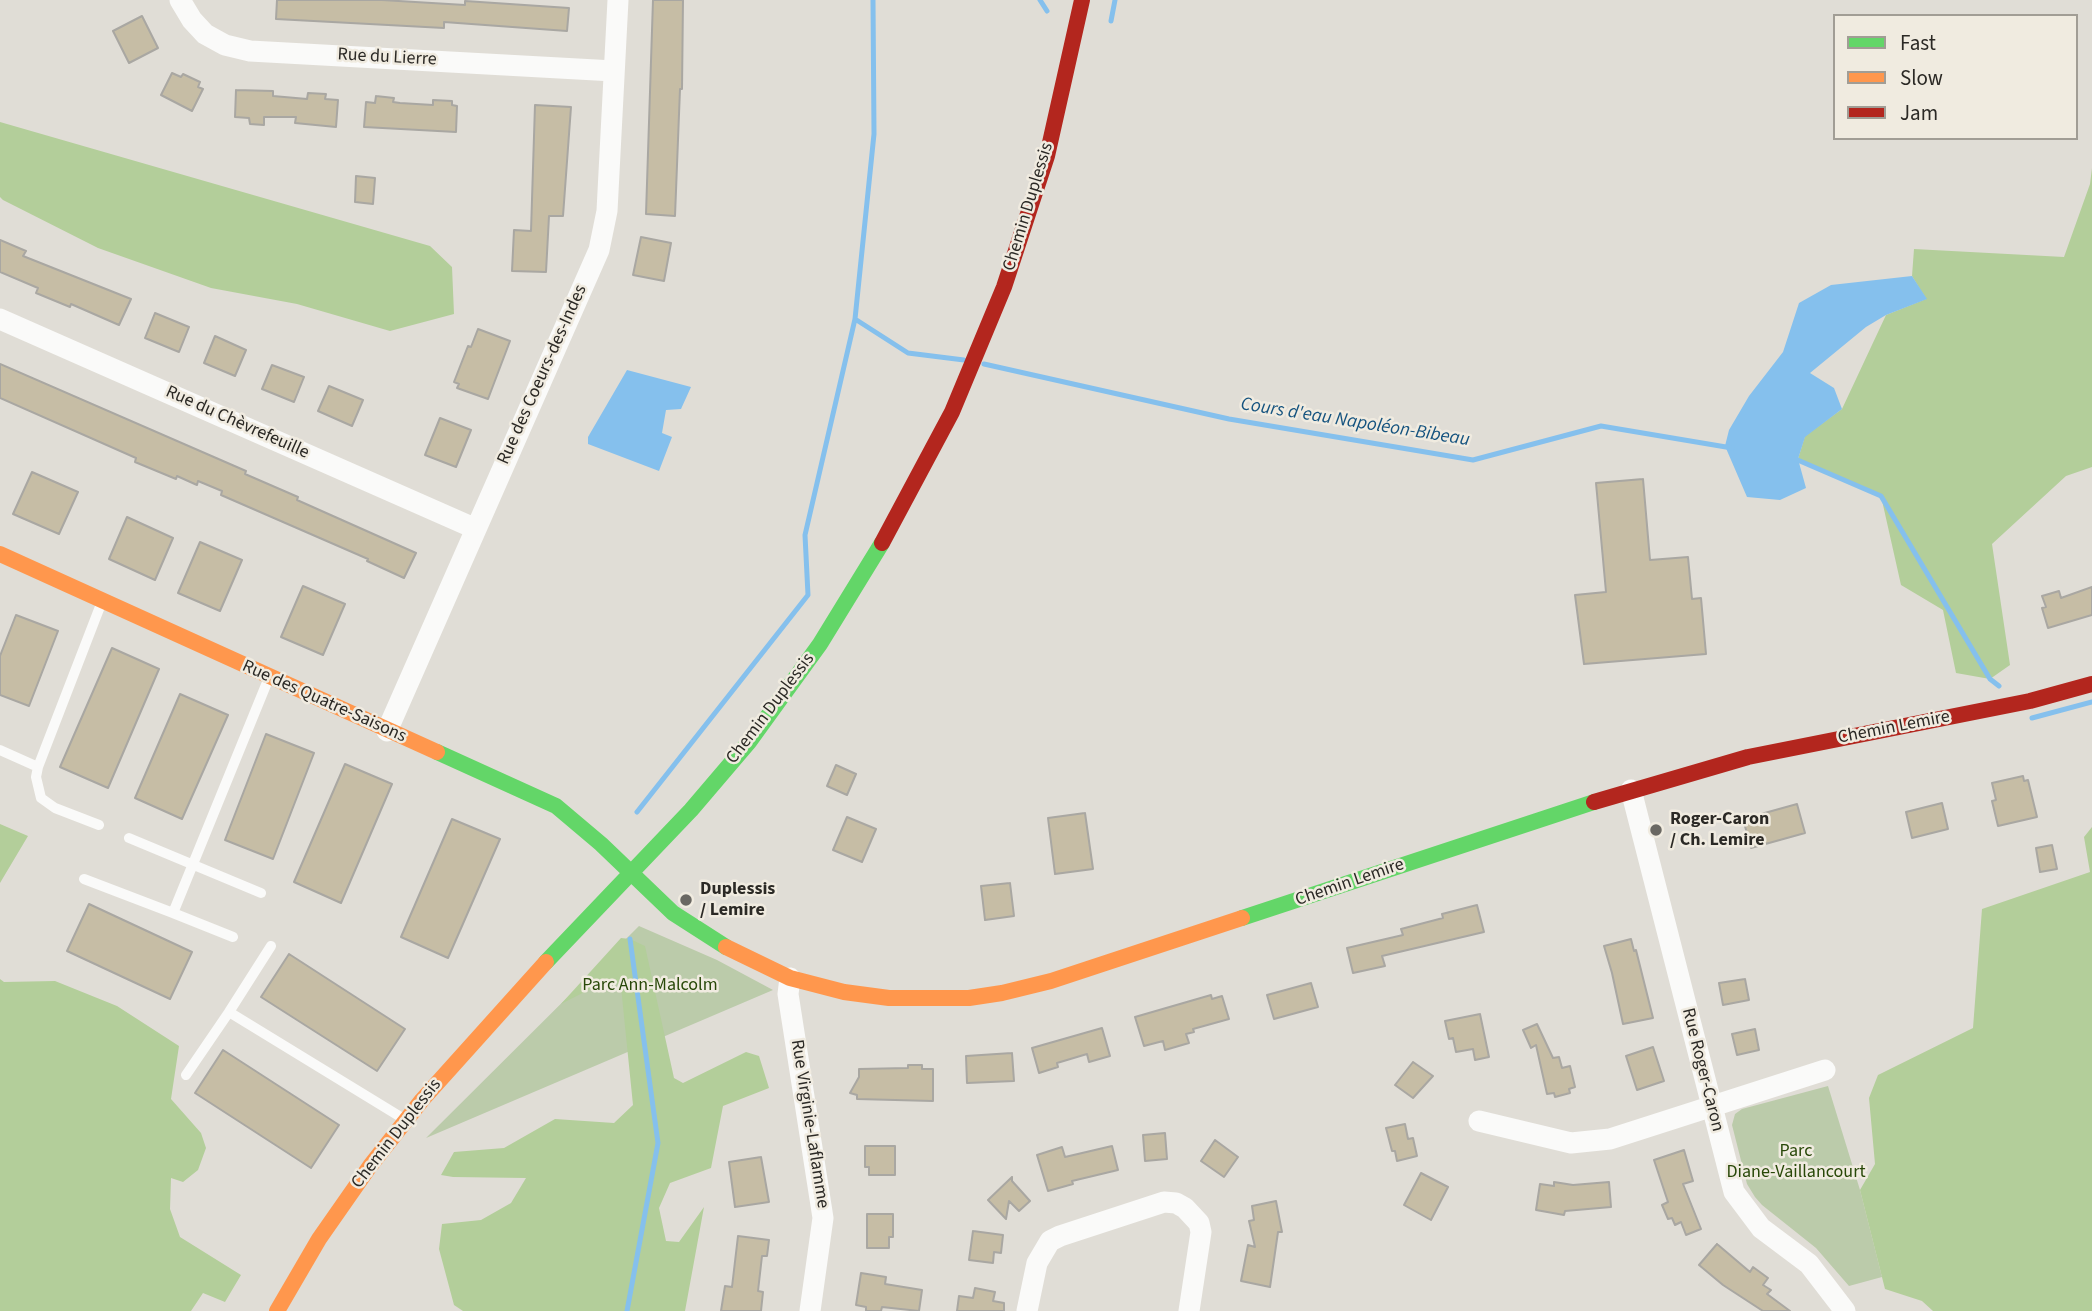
<!DOCTYPE html>
<html>
<head>
<meta charset="utf-8">
<style>
  body { margin:0 }
  #map { position:relative; width:2092px; height:1311px; overflow:hidden; background:#e0ddd6; font-family:"Source Sans 3",sans-serif }
  canvas { display:block }
  .legend { position:absolute; left:1833px; top:14px; width:245px; height:126px; box-sizing:border-box; background:#f0ebe0; border:2px solid #a19d95; margin:0; padding:9px 12px; list-style:none; font-size:21px; color:#2b2925 }
  .legend li { display:flex; align-items:center; gap:14px; height:35px }
  .legend b { width:35px; border:2px solid #a19d95 }
</style>
</head>
<body>
<div id="map">
<canvas width="2092" height="1311"></canvas>
<ul class="legend">
<li><b style="height:9px;background:#63d668"></b>Fast</li>
<li><b style="height:9px;background:#ff974d"></b>Slow</li>
<li><b style="height:9px;background:#b3261e"></b>Jam</li>
</ul>
</div>
<script>
const g = document.querySelector('canvas').getContext('2d');
g.lineJoin = 'round';
function fillPath(path, color) { g.fillStyle = color; g.fill(path, 'evenodd'); }
const toPath = rows => new Path2D(rows.map(r => 'M' + r).join(''));
function trace(path, color, width, dash) { g.strokeStyle = color; g.lineWidth = width; g.lineCap = dash ? 'butt' : 'round'; g.setLineDash(dash || []); g.stroke(path); }
function label(font, color, halo, rows, align = 'center') {
  g.font = font + ' "Source Sans 3",sans-serif'; g.lineWidth = 5; g.setLineDash([]); g.textBaseline = 'middle'; g.strokeStyle = halo; g.fillStyle = color; for (const [text, x, y, turn = 0] of rows) {
    g.save(); g.translate(x, y); g.rotate((+turn || 0) * Math.PI / 180); g.textAlign = isNaN(turn) ? turn : align; if (halo) g.strokeText(text, 0, 0); g.fillText(text, 0, 0); g.restore();
  }
}
fillPath(toPath([
  [639,926,717,960,773,990,426,1138],
  [1828,1086,1860,1190,1882,1277,1849,1286,1816,1248,1762,1205,1755,1197,1747,1184,1732,1125,1735,1114,1742,1109]
]), '#bbcbaa');
fillPath(toPath([
  [0,122,430,246,452,267,454,314,390,331,297,304,211,288,98,248,3,200,0,197],
  [2092,168,2092,467,2066,476,1992,544,2010,665,1990,679,1956,673,1943,610,1901,585,1881,496,1798,459,1805,436,1842,409,1886,315,1926,299,1912,276,1914,249,2064,257,2090,184],
  [0,824,28,836,0,883],
  [2092,827,2092,1311,1933,1311,1922,1301,1885,1289,1860,1190,1875,1164,1869,1098,1878,1075,1973,1028,1982,909,2090,872,2084,837],
  [621,938,630,939,645,946,674,1078,683,1083,746,1052,759,1056,769,1088,723,1106,711,1168,670,1183,659,1208,666,1241,679,1242,704,1207,685,1311,463,1311,454,1305,439,1249,442,1224,481,1220,511,1203,526,1178,453,1177,441,1175,454,1152,504,1148,555,1119,614,1123,633,1105,621,987,610,979,561,1004],
  [0,979,4,982,55,981,117,1006,179,1046,171,1099,201,1133,206,1148,198,1170,183,1182,171,1178,170,1209,180,1237,241,1275,225,1302,203,1293,191,1311,0,1311]
]), '#b3ce9a');
fillPath(toPath([
  [1912,276,1927,299,1886,315,1866,327,1810,373,1834,388,1842,409,1805,437,1798,459,1806,488,1780,500,1747,497,1725,446,1729,430,1749,396,1783,352,1799,303,1831,285],
  [627,370,691,387,681,409,666,410,662,433,672,437,659,471,588,444,588,437]
]), '#85c0ed');
trace(toPath([
  [1040,0,1047,11],
  [1111,21,1115,0],
  [855,319,908,353,964,360],
  [984,364,1229,419,1473,460,1601,426,1732,448],
  [1793,458,1881,496,1990,679,1999,686],
  [2032,718,2092,702],
  [637,812,808,595,805,535,855,319,874,134,873,0],
  [627,1311,658,1143,630,939]
]), '#85c0ed', 5);
const building = toPath([
  [277,0,382,0,465,5,465,1,569,8,567,31,444,22,444,28,276,19,277,0],
  [653,0,683,0,682,89,680,89,675,216,646,214,653,0],
  [142,16,158,48,129,63,113,31,142,16],
  [172,73,181,77,183,74,200,82,198,87,203,89,192,111,161,95,172,73],
  [236,90,273,91,273,96,307,99,308,93,326,94,325,99,338,100,336,127,295,123,296,117,264,117,264,125,250,124,249,118,235,117,236,90],
  [376,96,394,98,393,102,400,103,433,105,433,100,452,101,452,105,457,106,456,132,364,127,366,102,375,103,376,96],
  [535,105,571,107,563,216,549,216,546,272,512,271,514,230,531,231,535,105],
  [356,176,375,178,373,204,355,202,356,176],
  [641,237,671,243,664,281,633,275,641,237],
  [0,240,26,251,23,256,131,299,119,325,71,304,70,307,36,293,38,288,0,272,0,240],
  [155,313,189,327,179,352,145,338,155,313],
  [478,329,510,341,488,399,457,388,459,384,454,382,468,346,471,347,478,329],
  [215,336,246,350,235,376,204,363,215,336],
  [0,364,246,471,245,474,298,497,297,500,416,553,404,578,367,561,368,559,221,495,222,491,198,481,197,485,177,476,176,479,135,462,136,458,0,398,0,364],
  [272,365,304,377,294,402,262,389,272,365],
  [329,386,363,400,352,426,318,411,329,386],
  [440,418,471,430,456,467,425,455,440,418],
  [32,472,78,492,59,534,13,514,32,472],
  [1643,479,1650,560,1688,557,1692,599,1701,598,1706,654,1584,664,1575,595,1606,592,1596,483,1643,479],
  [127,517,173,538,155,580,109,559,127,517],
  [200,542,242,560,220,611,178,593,200,542],
  [303,586,345,604,323,655,281,637,303,586],
  [2092,587,2092,615,2048,628,2042,608,2046,607,2042,596,2059,591,2061,598,2092,587],
  [16,615,58,631,29,706,0,695,0,656,16,615],
  [112,648,159,669,108,788,60,767,112,648],
  [180,694,228,715,182,819,135,798,180,694],
  [266,734,314,753,273,859,225,840,266,734],
  [345,764,392,784,341,903,294,882,345,764],
  [836,765,856,774,847,795,827,786,836,765],
  [2023,776,2024,781,2028,780,2037,817,1998,826,1992,801,1996,800,1992,783,2023,776],
  [1942,803,1948,829,1912,838,1906,812,1942,803],
  [1797,804,1805,833,1751,848,1743,819,1797,804],
  [1085,813,1093,869,1055,874,1048,818,1085,813],
  [847,817,876,829,862,862,833,850,847,817],
  [452,819,500,839,448,958,401,937,452,819],
  [2052,845,2057,869,2040,872,2036,848,2052,845],
  [1010,883,1014,916,985,920,981,886,1010,883],
  [89,904,192,952,170,999,67,951,89,904],
  [1477,905,1484,932,1382,956,1385,966,1353,973,1347,948,1403,935,1401,929,1443,918,1442,914,1477,905],
  [1631,939,1634,951,1636,950,1653,1018,1623,1024,1612,973,1604,946,1631,939],
  [289,954,405,1029,377,1071,261,997,289,954],
  [1745,979,1749,1000,1723,1005,1719,983,1745,979],
  [1311,983,1318,1007,1274,1019,1267,995,1311,983],
  [1211,995,1212,999,1222,996,1229,1019,1193,1029,1194,1032,1186,1034,1189,1043,1165,1050,1163,1041,1144,1046,1135,1017,1211,995],
  [1480,1014,1489,1057,1475,1060,1473,1049,1456,1052,1453,1038,1449,1039,1445,1021,1480,1014],
  [1537,1024,1553,1058,1559,1057,1562,1068,1570,1066,1575,1087,1569,1089,1570,1093,1555,1097,1554,1093,1547,1094,1536,1045,1531,1048,1523,1030,1537,1024],
  [1102,1028,1110,1056,1089,1062,1087,1054,1057,1063,1058,1067,1039,1073,1032,1048,1102,1028],
  [1755,1029,1759,1050,1737,1055,1732,1034,1755,1029],
  [1653,1047,1664,1081,1637,1090,1626,1056,1653,1047],
  [223,1050,339,1125,311,1168,195,1093,223,1050],
  [1012,1053,1014,1081,967,1083,966,1056,1012,1053],
  [1413,1062,1433,1076,1413,1098,1395,1085,1413,1062],
  [908,1065,922,1065,922,1069,933,1069,933,1101,857,1099,857,1095,850,1093,859,1077,859,1069,908,1068,908,1065],
  [1405,1124,1408,1139,1413,1138,1417,1156,1397,1161,1395,1151,1392,1151,1386,1128,1405,1124],
  [1165,1133,1167,1159,1145,1161,1143,1135,1165,1133],
  [1215,1140,1238,1157,1224,1177,1201,1161,1215,1140],
  [865,1146,895,1146,895,1175,869,1175,869,1167,865,1167,865,1146],
  [1112,1146,1118,1170,1072,1181,1073,1184,1048,1191,1037,1155,1062,1147,1065,1157,1112,1146],
  [1684,1150,1693,1181,1683,1184,1701,1229,1686,1235,1681,1222,1675,1225,1672,1218,1668,1219,1662,1205,1668,1202,1654,1160,1684,1150],
  [761,1157,769,1202,735,1207,729,1162,761,1157],
  [1421,1173,1448,1187,1431,1220,1404,1205,1421,1173],
  [1012,1177,1012,1181,1030,1201,1019,1211,1009,1201,1006,1219,988,1200,1012,1177],
  [1554,1182,1573,1185,1609,1182,1611,1207,1565,1211,1564,1215,1536,1210,1540,1184,1554,1186,1554,1182],
  [1276,1201,1282,1232,1278,1232,1270,1287,1241,1281,1248,1245,1255,1247,1249,1221,1254,1220,1252,1206,1276,1201],
  [867,1214,893,1214,893,1237,889,1237,889,1248,867,1248,867,1214],
  [973,1231,1003,1235,1001,1253,994,1252,993,1263,969,1260,973,1231],
  [738,1236,769,1240,767,1256,762,1256,758,1291,763,1292,761,1311,721,1311,725,1286,732,1287,738,1236],
  [1717,1244,1750,1272,1753,1267,1768,1278,1763,1285,1771,1290,1767,1294,1790,1311,1763,1311,1723,1285,1699,1265,1717,1244],
  [861,1273,886,1277,885,1284,922,1290,919,1311,882,1307,881,1311,866,1311,866,1307,856,1305,861,1273],
  [975,1288,995,1292,993,1301,1004,1303,1004,1311,957,1311,959,1296,973,1298,975,1288]
]);
fillPath(building, '#c6bda5');
trace(building, '#a9a7a2', 2);
trace(toPath([
  [0,750,38,767,101,604],
  [38,767,36,777,41,798,55,808,99,825],
  [129,838,261,893],
  [84,879,173,913],
  [233,937,173,913,268,680],
  [271,946,229,1012,404,1119],
  [186,1075,229,1012]
]), '#fafaf9', 10);
trace(toPath([
  [180,0,192,20,205,34,225,45,250,51,614,71],
  [0,319,474,528],
  [387,731,599,250,607,211,618,0],
  [1631,790,1734,1192,1761,1228,1809,1264,1845,1311],
  [790,978,788,994,823,1218,810,1311],
  [1479,1121,1571,1143,1610,1139,1825,1070],
  [1027,1311,1037,1263,1050,1241,1060,1236,1164,1202,1176,1203,1185,1208,1199,1223,1201,1232,1189,1311]
]), '#fafaf9', 21);
trace(toPath([
  [437,752,556,806,601,844,673,913,726,947],
  [1242,918,1594,802],
  [546,962,691,810,749,742,820,644,882,543]
]), '#63d668', 16);
trace(toPath([
  [0,554,437,752],
  [726,947,790,978,844,992,889,998,969,998,1002,993,1051,981,1242,918],
  [277,1311,319,1239,370,1166,422,1100,546,962]
]), '#ff974d', 16);
trace(toPath([
  [882,543,952,412,1004,287,1047,156,1082,0],
  [1594,802,1748,757,2030,701,2092,684]
]), '#b3261e', 16);
for (const [x, y, r, color] of [
  [1656,830,7,"#6a6863"],
  [686,900,7,"#6a6863"]
]) { const dot = new Path2D(); dot.arc(x, y, r, 0, 2 * Math.PI); g.fillStyle = color; g.fill(dot); trace(dot, '#f0ebe0', 2.5); }
label('18px', '#2b2925', '#f0ebe0', [
  ["Rue du Lierre",387,58,3],
  ["Chemin Duplessis",1029,207,-73],
  ["Rue des Coeurs-des-Indes",543,375,-66],
  ["Rue du Chèvrefeuille",237,423,24],
  ["Rue des Quatre-Saisons",324,702,24],
  ["Chemin Duplessis",771,709,-53],
  ["Chemin Lemire",1894,728,-11],
  ["Chemin Lemire",1350,883,-19],
  ["Rue Roger-Caron",1702,1070,76],
  ["Rue Virginie-Laflamme",809,1124,81],
  ["Chemin Duplessis",397,1134,-52]
]);
label('bold 18px', '#2b2925', '#f0ebe0', [
  ["Roger-Caron",1670,820],
  ["/ Ch. Lemire",1670,841],
  ["Duplessis",700,890],
  ["/ Lemire",700,911]
], 'left');
label('18px', '#284808', '#f0ebe0', [
  ["Parc Ann-Malcolm",650,986],
  ["Parc",1796,1152],
  ["Diane-Vaillancourt",1796,1173]
]);
label('italic 19px', '#15537f', '#f0ebe0', [
  ["Cours d'eau Napoléon-Bibeau",1355,423,9]
]);
</script>
</body>
</html>
